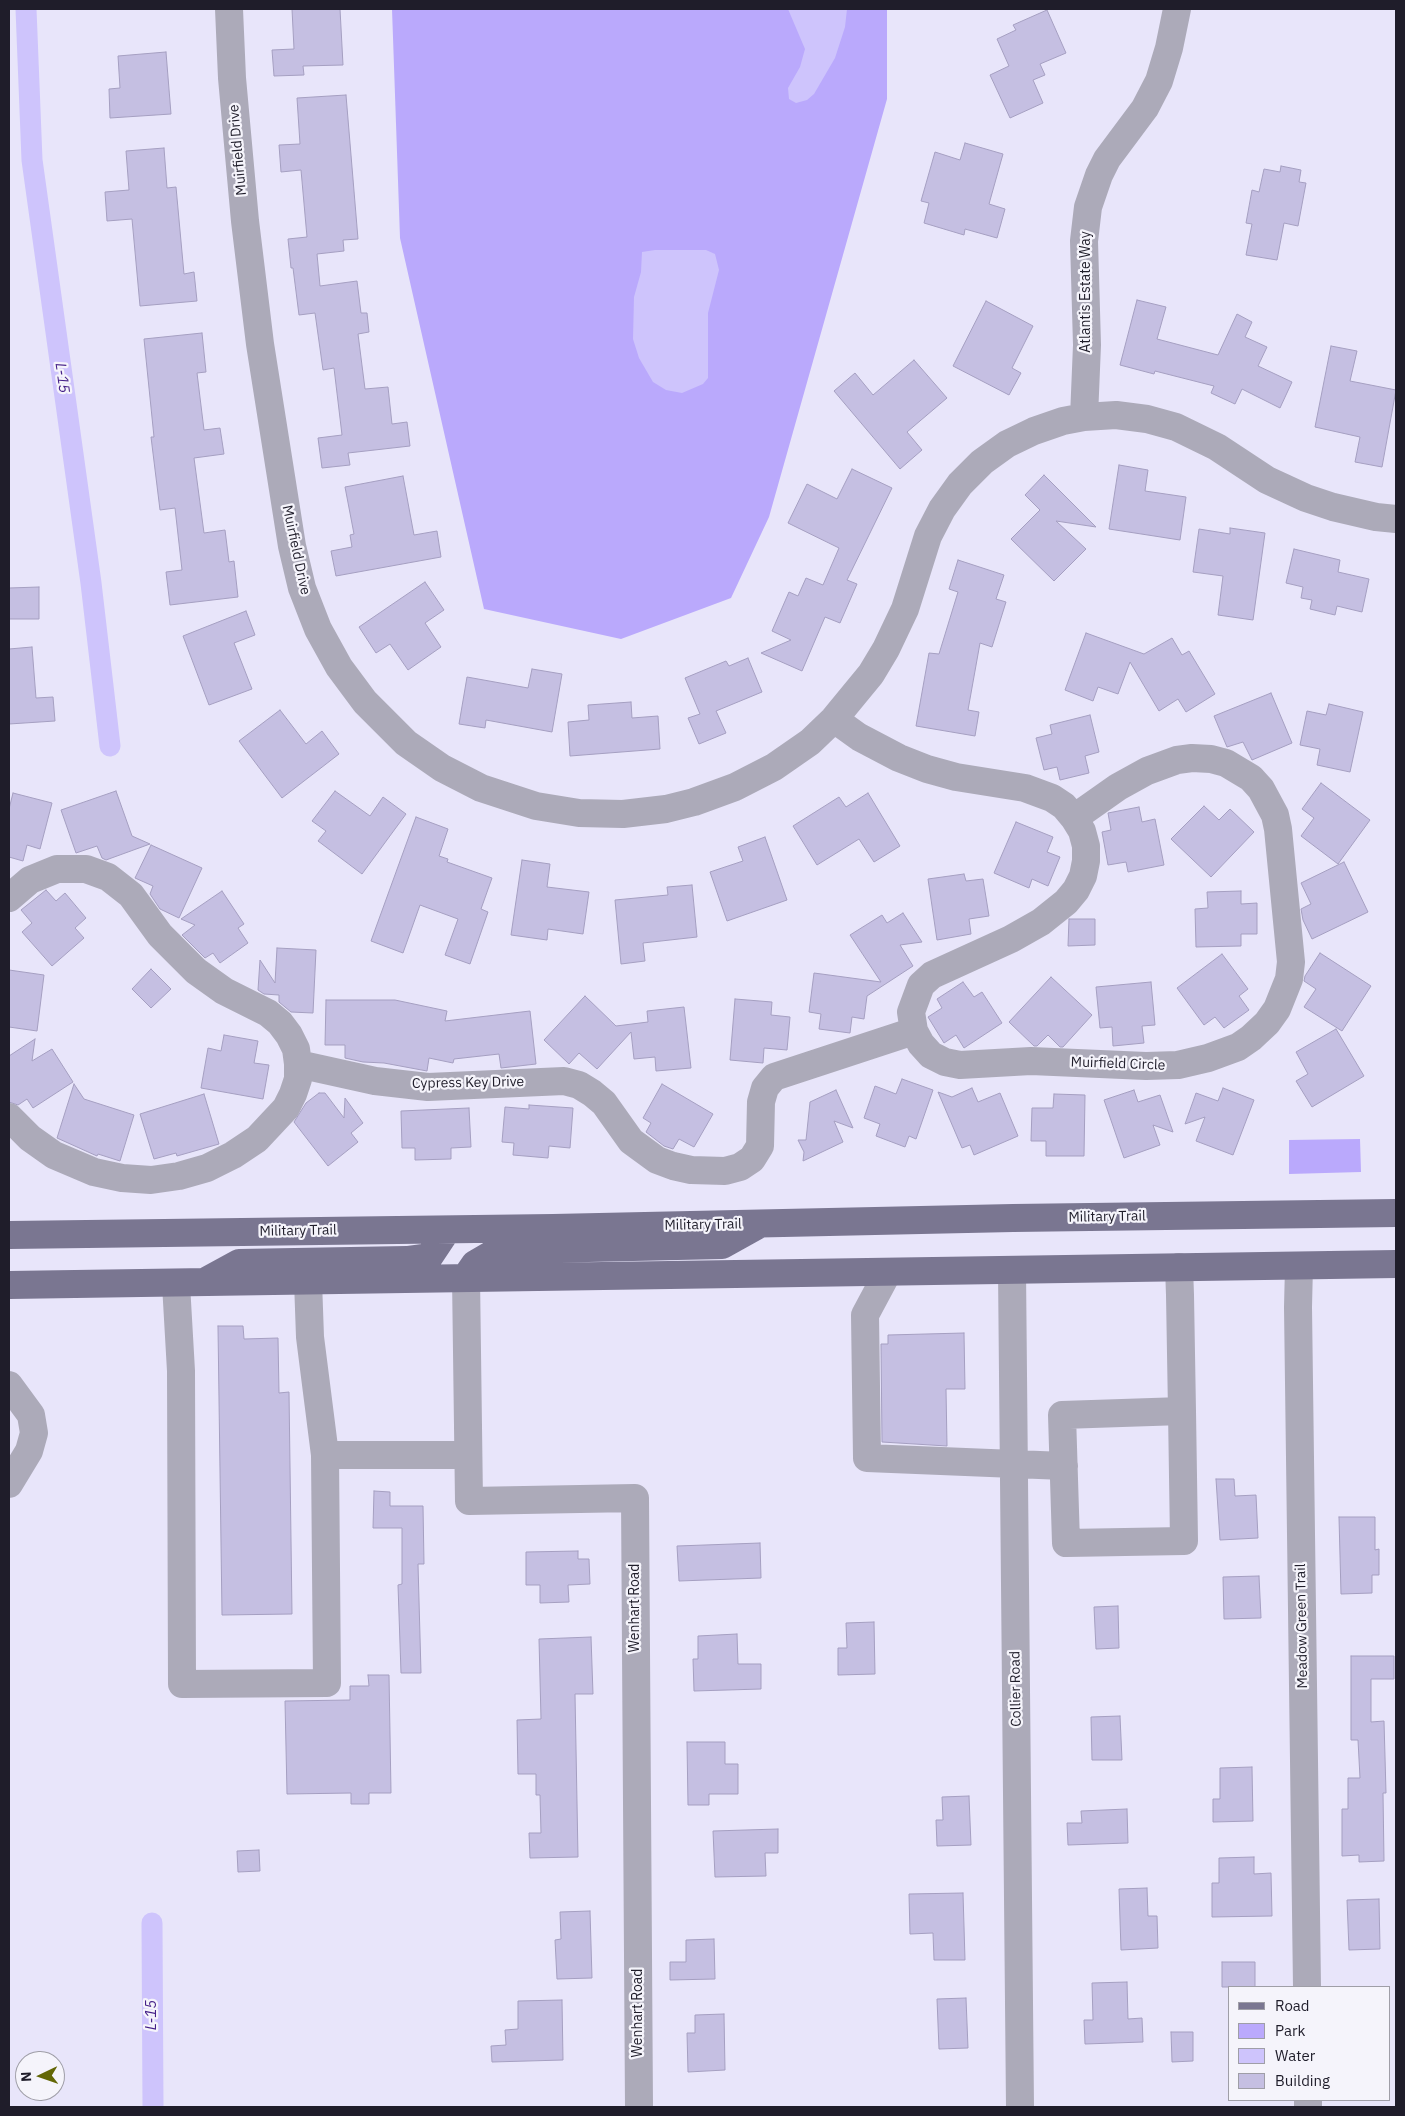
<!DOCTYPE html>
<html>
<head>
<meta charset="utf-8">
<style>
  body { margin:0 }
  #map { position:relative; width:1405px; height:2116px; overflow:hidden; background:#e8e5fa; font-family:"IBM Plex Sans",sans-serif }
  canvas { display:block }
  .frame { position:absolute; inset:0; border:10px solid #1f1d2a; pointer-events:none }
  .legend { position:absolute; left:1228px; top:1986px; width:162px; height:115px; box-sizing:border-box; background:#f5f4fb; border:1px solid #9f9ea7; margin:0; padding:6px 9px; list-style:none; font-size:15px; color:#1f1d2a }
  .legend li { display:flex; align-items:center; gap:10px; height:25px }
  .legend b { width:25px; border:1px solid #9f9ea7 }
  .north { position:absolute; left:15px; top:2051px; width:50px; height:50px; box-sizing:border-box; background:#f5f4fb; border:1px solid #9f9ea7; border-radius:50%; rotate:267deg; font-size:14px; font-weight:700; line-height:20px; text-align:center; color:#1f1d2a }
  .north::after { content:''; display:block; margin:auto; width:18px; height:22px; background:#636706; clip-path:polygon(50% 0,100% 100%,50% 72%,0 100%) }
</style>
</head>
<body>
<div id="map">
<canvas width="1405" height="2116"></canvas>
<div class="frame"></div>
<ul class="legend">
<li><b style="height:6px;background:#7a7691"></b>Road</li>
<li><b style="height:14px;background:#baa9fc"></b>Park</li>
<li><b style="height:14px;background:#cec4fc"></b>Water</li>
<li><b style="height:14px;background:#c5bfe2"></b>Building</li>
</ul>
<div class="north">N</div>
</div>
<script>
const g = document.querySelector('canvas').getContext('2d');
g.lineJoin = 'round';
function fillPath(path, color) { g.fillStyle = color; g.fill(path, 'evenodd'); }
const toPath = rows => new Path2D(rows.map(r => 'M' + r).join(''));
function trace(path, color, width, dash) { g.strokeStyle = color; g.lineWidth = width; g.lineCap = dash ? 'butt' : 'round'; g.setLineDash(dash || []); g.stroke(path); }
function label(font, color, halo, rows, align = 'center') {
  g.font = font + ' "IBM Plex Sans",sans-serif'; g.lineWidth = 4.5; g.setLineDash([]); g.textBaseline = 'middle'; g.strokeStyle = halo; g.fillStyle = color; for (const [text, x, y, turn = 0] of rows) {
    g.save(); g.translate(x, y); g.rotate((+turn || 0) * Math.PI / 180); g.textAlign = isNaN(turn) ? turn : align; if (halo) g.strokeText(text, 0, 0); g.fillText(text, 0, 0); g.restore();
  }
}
fillPath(toPath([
  [392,9,887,9,887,99,769,517,731,598,621,639,484,609,400,238],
  [1360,1139,1361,1172,1289,1174,1289,1140]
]), '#baa9fc');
fillPath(toPath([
  [788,9,847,9,845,27,835,58,814,94,807,100,796,103,789,99,788,88,800,67,805,49],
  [655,250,706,250,715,254,719,270,708,313,708,378,703,384,682,393,666,390,653,382,639,358,633,339,634,297,641,272,642,252]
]), '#cec4fc');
trace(toPath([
  [26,9,32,160,91,583,110,746],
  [152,1923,153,2107]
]), '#cec4fc', 21);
const building = toPath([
  [292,9,340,9,343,65,303,66,304,75,274,76,272,50,294,49,292,9],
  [1047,10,1066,53,1040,64,1045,75,1033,80,1043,103,1010,118,990,75,1009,66,997,39,1016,30,1013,25,1047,10],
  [166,52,171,114,110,118,109,89,120,88,118,56,166,52],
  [346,95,358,239,343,240,344,251,317,254,320,286,357,281,361,313,367,313,369,332,358,334,365,389,388,387,392,424,407,422,410,446,348,453,350,465,322,468,318,438,342,435,334,368,323,370,315,313,299,315,293,268,291,268,288,239,307,237,301,170,281,172,279,145,300,144,297,98,346,95],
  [965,143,1003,154,989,204,1005,209,997,238,965,229,964,235,924,223,929,203,921,201,935,152,960,160,965,143],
  [164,148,167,188,176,187,184,274,194,272,197,301,140,306,132,219,107,221,105,192,129,190,126,151,164,148],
  [1281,166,1301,170,1299,182,1306,183,1298,226,1284,223,1277,260,1246,255,1252,224,1246,223,1252,190,1259,192,1264,169,1280,172,1281,166],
  [1137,300,1166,307,1157,339,1218,355,1237,314,1252,322,1245,337,1267,347,1258,366,1292,382,1280,408,1242,389,1235,404,1211,393,1214,386,1155,371,1154,374,1120,365,1137,300],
  [986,301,1033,326,1012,368,1021,373,1009,395,953,366,986,301],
  [202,333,206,372,197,373,204,430,220,428,224,454,194,458,204,533,225,530,229,562,234,561,238,597,170,605,166,572,182,570,175,508,160,510,151,437,154,437,144,339,202,333],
  [1331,346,1357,351,1350,381,1396,390,1382,467,1355,462,1360,437,1315,427,1331,346],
  [914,360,947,398,907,432,922,450,900,469,834,391,855,373,873,395,914,360],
  [1119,465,1148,470,1145,491,1186,497,1180,540,1109,529,1119,465],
  [852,469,892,488,847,580,857,584,840,623,825,617,802,671,761,653,791,640,772,631,789,592,798,596,806,578,823,585,839,548,788,523,807,484,837,499,852,469],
  [1044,475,1096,527,1056,521,1086,549,1054,581,1011,539,1040,510,1025,495,1044,475],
  [403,476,414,535,437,531,441,557,336,576,331,551,352,547,350,535,354,534,345,487,403,476],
  [1230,528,1265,533,1253,620,1218,615,1223,576,1193,572,1199,529,1230,534,1230,528],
  [1294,549,1340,560,1338,572,1369,579,1362,612,1337,606,1335,615,1310,609,1312,600,1301,598,1303,587,1286,583,1294,549],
  [958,560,1004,575,996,599,1006,602,992,647,980,643,968,710,979,712,975,736,916,726,929,653,939,654,958,592,949,589,958,560],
  [425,582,444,610,425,623,441,647,408,670,390,644,376,653,359,627,425,582],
  [39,587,39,619,9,619,9,588,39,587],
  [246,611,255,635,234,643,252,689,209,705,183,636,246,611],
  [1086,633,1144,654,1172,638,1182,655,1189,651,1215,694,1186,712,1178,699,1159,711,1130,662,1118,694,1098,687,1093,701,1065,690,1086,633],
  [32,647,36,698,53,697,55,721,9,724,9,649,32,647],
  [748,658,762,692,716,711,726,733,699,744,688,718,700,714,685,678,726,661,729,666,748,658],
  [532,669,562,674,552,732,486,720,485,728,459,724,467,677,528,688,532,669],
  [1271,693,1292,743,1252,760,1243,742,1227,747,1214,716,1271,693],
  [631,702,632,718,658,716,660,749,570,756,568,722,589,720,588,705,631,702],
  [1329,704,1363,712,1350,772,1317,765,1320,749,1300,745,1307,711,1326,715,1329,704],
  [280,710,306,744,322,731,339,754,282,798,239,741,280,710],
  [1090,715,1099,752,1085,756,1089,773,1060,780,1057,767,1044,770,1036,738,1052,734,1050,725,1090,715],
  [1321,783,1370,820,1338,864,1301,836,1314,818,1302,809,1321,783],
  [116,791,132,836,150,844,106,860,102,858,97,846,76,853,61,810,116,791],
  [335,791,370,816,383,797,406,814,362,874,318,841,326,831,312,821,335,791],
  [13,793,52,803,40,849,27,845,23,861,9,857,9,809,13,793],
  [868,793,900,846,874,862,859,839,817,865,793,826,839,797,846,807,868,793],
  [1204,806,1219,820,1230,809,1254,832,1211,877,1171,839,1204,806],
  [1139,807,1142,822,1155,819,1164,865,1128,872,1126,862,1108,865,1102,832,1111,830,1108,813,1139,807],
  [416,817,448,829,439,856,448,859,447,862,492,878,481,909,488,912,470,964,445,955,458,919,420,905,403,953,371,941,416,817],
  [1016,822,1053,837,1047,852,1060,857,1048,886,1032,879,1029,888,994,873,1016,822],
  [765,837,787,900,727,921,710,872,743,861,738,847,765,837],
  [151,845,202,868,179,918,160,909,150,894,153,886,135,878,151,845],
  [522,860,550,864,547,887,589,892,583,934,548,929,547,940,511,935,522,860],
  [1344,862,1368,912,1312,939,1303,920,1301,909,1311,904,1301,883,1344,862],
  [964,874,966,881,983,879,989,916,969,919,971,934,937,940,928,879,964,874],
  [692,885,697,937,643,943,645,961,621,964,615,900,668,895,667,887,692,885],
  [46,890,56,901,65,893,86,918,75,928,84,938,52,966,22,932,32,923,21,910,46,890],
  [222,891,244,924,238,928,248,943,220,963,213,953,205,958,182,935,195,925,181,919,222,891],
  [1241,891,1241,904,1257,903,1257,934,1241,934,1241,946,1196,947,1195,909,1208,908,1207,892,1241,891],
  [903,913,922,942,900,945,913,966,867,996,864,1019,852,1017,850,1033,819,1029,821,1014,809,1012,814,973,881,982,850,935,882,915,887,923,903,913],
  [1069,919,1095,919,1095,945,1068,946,1069,919],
  [277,948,316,950,313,1013,291,1012,279,1002,279,995,264,994,258,990,260,960,275,983,277,948],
  [1320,953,1371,986,1342,1031,1304,1007,1316,989,1304,981,1305,976,1320,953],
  [1222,954,1248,989,1239,996,1249,1010,1224,1028,1215,1017,1204,1025,1177,988,1222,954],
  [151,969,171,989,151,1008,132,989,151,969],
  [9,970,44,975,37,1031,9,1027,9,970],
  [1051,977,1092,1015,1063,1047,1060,1047,1048,1035,1037,1046,1034,1046,1009,1022,1051,977],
  [963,982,974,997,982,992,1002,1023,964,1048,956,1035,944,1043,928,1017,942,1008,937,999,963,982],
  [1151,982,1155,1025,1142,1026,1144,1043,1113,1046,1112,1027,1100,1028,1096,987,1151,982],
  [585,996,616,1026,648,1022,647,1011,684,1007,691,1068,656,1071,655,1057,634,1059,631,1032,597,1069,579,1053,569,1064,544,1040,585,996],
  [735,999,772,1002,771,1015,790,1017,787,1050,764,1048,763,1063,730,1060,735,999],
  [326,1000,395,1000,447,1011,445,1021,530,1011,536,1064,501,1068,499,1054,454,1059,453,1063,429,1058,427,1071,384,1063,363,1062,345,1058,345,1045,325,1045,326,1000],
  [1336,1029,1364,1076,1312,1107,1296,1081,1308,1074,1296,1052,1336,1029],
  [224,1035,258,1041,254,1063,269,1065,263,1099,201,1088,208,1048,221,1051,224,1035],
  [35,1039,32,1061,52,1049,73,1082,33,1108,27,1099,18,1105,9,1102,9,1056,35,1039],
  [902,1079,933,1090,916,1139,909,1136,905,1147,876,1136,880,1124,864,1118,875,1086,896,1094,902,1079],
  [74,1084,84,1099,134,1115,120,1161,98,1154,97,1156,57,1138,74,1084],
  [662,1084,713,1114,694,1147,679,1139,673,1149,664,1146,646,1132,651,1123,643,1118,662,1084],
  [972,1088,978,1102,1000,1093,1018,1136,974,1155,970,1145,962,1148,938,1092,952,1097,972,1088],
  [1223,1088,1254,1100,1233,1155,1196,1141,1205,1117,1185,1124,1196,1093,1218,1101,1223,1088],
  [836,1090,853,1128,834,1121,843,1142,803,1161,804,1152,798,1140,806,1140,810,1102,836,1090],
  [1134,1090,1138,1102,1160,1095,1173,1132,1153,1125,1160,1145,1124,1158,1104,1100,1134,1090],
  [319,1093,325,1093,344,1118,345,1098,363,1123,351,1133,358,1142,328,1166,294,1122,306,1103,319,1093],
  [204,1094,219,1144,177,1156,176,1153,154,1159,140,1114,204,1094],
  [1054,1094,1085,1095,1084,1156,1046,1156,1046,1141,1031,1141,1032,1108,1053,1108,1054,1094],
  [529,1105,573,1108,570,1148,549,1146,548,1158,513,1155,514,1143,502,1142,505,1107,529,1109,529,1105],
  [469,1108,471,1147,451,1148,451,1159,415,1160,415,1148,402,1148,401,1111,469,1108],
  [218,1326,243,1326,244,1339,278,1338,279,1393,289,1392,292,1614,222,1615,218,1326],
  [964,1333,965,1389,946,1389,947,1446,882,1442,881,1344,888,1344,888,1335,964,1333],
  [1216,1479,1234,1479,1235,1496,1256,1495,1258,1538,1220,1540,1216,1479],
  [374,1491,390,1492,390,1506,423,1506,424,1564,418,1564,421,1673,401,1673,398,1585,402,1584,402,1528,373,1528,374,1491],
  [1339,1517,1375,1517,1375,1550,1379,1549,1379,1575,1372,1575,1372,1593,1341,1594,1339,1517],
  [760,1543,761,1578,679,1581,677,1546,760,1543],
  [578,1551,578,1559,589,1559,590,1584,568,1585,569,1602,540,1603,540,1585,526,1585,526,1552,578,1551],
  [1259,1576,1261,1618,1224,1619,1223,1577,1259,1576],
  [1118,1606,1119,1648,1096,1649,1094,1607,1118,1606],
  [874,1622,875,1674,838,1675,838,1648,847,1648,846,1623,874,1622],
  [737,1634,738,1664,761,1664,761,1689,694,1691,693,1659,698,1659,698,1636,737,1634],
  [591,1637,593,1694,575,1694,578,1857,530,1858,529,1833,541,1833,540,1795,536,1795,536,1774,518,1774,517,1720,541,1719,539,1639,591,1637],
  [1351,1656,1394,1656,1394,1679,1371,1679,1371,1722,1384,1721,1386,1793,1383,1793,1384,1861,1359,1862,1359,1855,1342,1856,1342,1809,1348,1809,1348,1778,1360,1778,1358,1740,1351,1740,1351,1656],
  [368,1675,389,1675,391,1793,369,1793,369,1804,351,1804,351,1793,287,1794,285,1701,350,1700,350,1686,369,1686,368,1675],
  [1120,1716,1122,1760,1092,1760,1091,1717,1120,1716],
  [687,1742,725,1742,725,1764,738,1764,738,1794,709,1794,709,1805,688,1805,687,1742],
  [1252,1767,1253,1821,1213,1822,1213,1799,1220,1799,1220,1768,1252,1767],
  [969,1796,971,1845,937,1846,936,1820,943,1820,942,1797,969,1796],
  [1127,1809,1128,1843,1068,1845,1067,1823,1082,1823,1081,1811,1127,1809],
  [778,1829,778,1853,765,1853,766,1876,715,1877,713,1831,778,1829],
  [259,1850,260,1871,238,1872,237,1851,259,1850],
  [1254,1857,1254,1874,1271,1873,1272,1916,1212,1917,1212,1883,1219,1883,1219,1858,1254,1857],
  [1147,1888,1148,1916,1157,1916,1158,1948,1121,1950,1119,1889,1147,1888],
  [963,1893,965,1960,934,1960,933,1933,910,1934,909,1894,963,1893],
  [1379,1899,1380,1949,1349,1950,1347,1900,1379,1899],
  [590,1911,592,1978,557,1979,555,1940,561,1939,560,1912,590,1911],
  [714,1939,715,1979,670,1980,670,1962,686,1962,686,1940,714,1939],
  [1222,1962,1255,1962,1255,1987,1222,1987,1222,1962],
  [1127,1982,1128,2019,1142,2018,1143,2042,1085,2044,1084,2020,1093,2020,1092,1983,1127,1982],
  [966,1998,968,2048,939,2049,937,1999,966,1998],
  [562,2000,563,2060,492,2062,491,2046,506,2045,505,2030,518,2029,518,2001,562,2000],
  [724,2014,725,2070,688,2072,687,2033,695,2033,695,2015,724,2014],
  [1171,2032,1193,2032,1193,2061,1172,2062,1171,2032]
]);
fillPath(building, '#c5bfe2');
trace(building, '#a59fc1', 1);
trace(toPath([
  [229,9,232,78,245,221,260,344,292,546,302,588,318,629,339,667,365,702,406,743,442,768,481,788,536,806,579,813,623,814,666,809,694,802,735,787,774,767,810,742,834,719,871,674,886,649,905,609,928,536,942,509,960,484,982,462,1007,444,1034,431,1063,421,1084,417,1116,415,1147,419,1176,427,1217,447,1267,480,1306,498,1333,507,1376,517,1396,519],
  [1084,417,1087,345,1084,241,1088,207,1099,175,1107,159,1145,108,1159,81,1169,48,1177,9],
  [834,719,859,737,899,758,927,769,956,777,1025,788,1052,798,1064,806,1074,818,1082,831,1086,846,1086,861,1083,876,1076,890,1066,902,1041,922,1011,939,932,975,921,985,911,1012,914,1031,921,1044,931,1055,945,1062,960,1065,1031,1061,1146,1066,1178,1065,1208,1058,1238,1047,1251,1038,1267,1023,1277,1009,1289,979,1291,962,1278,829,1275,815,1261,789,1251,778,1226,763,1211,759,1192,758,1177,760,1147,771,1118,787,1074,818],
  [9,898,30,880,57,869,86,869,108,877,131,895,160,935,196,971,224,991,268,1013,280,1023,289,1035,296,1049,298,1064,298,1079,293,1094,286,1108,257,1139,233,1155,207,1168,179,1176,151,1180,122,1178,94,1172,54,1155,30,1138,9,1117],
  [298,1064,375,1081,428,1087,564,1081,579,1085,592,1093,604,1103,631,1141,657,1160,673,1166,691,1170,725,1171,740,1167,752,1159,760,1146,761,1102,765,1088,774,1077,914,1031],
  [1299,1266,1298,1307,1307,1987],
  [1179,1267,1180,1295,1182,1411,1184,1541,1066,1543,1062,1415,1182,1411],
  [1012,1270,1020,2107],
  [888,1272,865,1315,867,1458,1064,1466],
  [466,1277,469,1501,635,1498,639,2107],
  [308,1281,310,1337,325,1455,468,1455],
  [176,1284,181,1371,182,1684,327,1683,325,1455],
  [9,1385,31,1415,34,1433,29,1451,9,1484],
  [1308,2100,1308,2107]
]), '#acaab9', 28);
trace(toPath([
  [9,1235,553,1228,1013,1218,1396,1213],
  [466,1277,475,1264,499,1250,722,1245,758,1225],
  [206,1281,239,1263,407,1260,429,1257,447,1230],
  [9,1285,1396,1264]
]), '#7a7691', 28);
label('14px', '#1f1d2a', '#f5f4fb', [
  ["Muirfield Drive",238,150,-95],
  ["Atlantis Estate Way",1086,292,-90],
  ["Muirfield Drive",296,550,78],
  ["Muirfield Circle",1118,1064,2],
  ["Cypress Key Drive",468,1083,-1],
  ["Military Trail",1107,1217,-1],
  ["Military Trail",703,1225,-1],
  ["Military Trail",298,1231,-1],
  ["Wenhart Road",635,1608,-90],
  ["Meadow Green Trail",1302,1626,-91],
  ["Collier Road",1016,1689,-91],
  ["Wenhart Road",638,2013,-90]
]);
label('italic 15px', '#441f87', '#f5f4fb', [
  ["L-15",62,378,82],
  ["L-15",152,2015,-90]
]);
</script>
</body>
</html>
